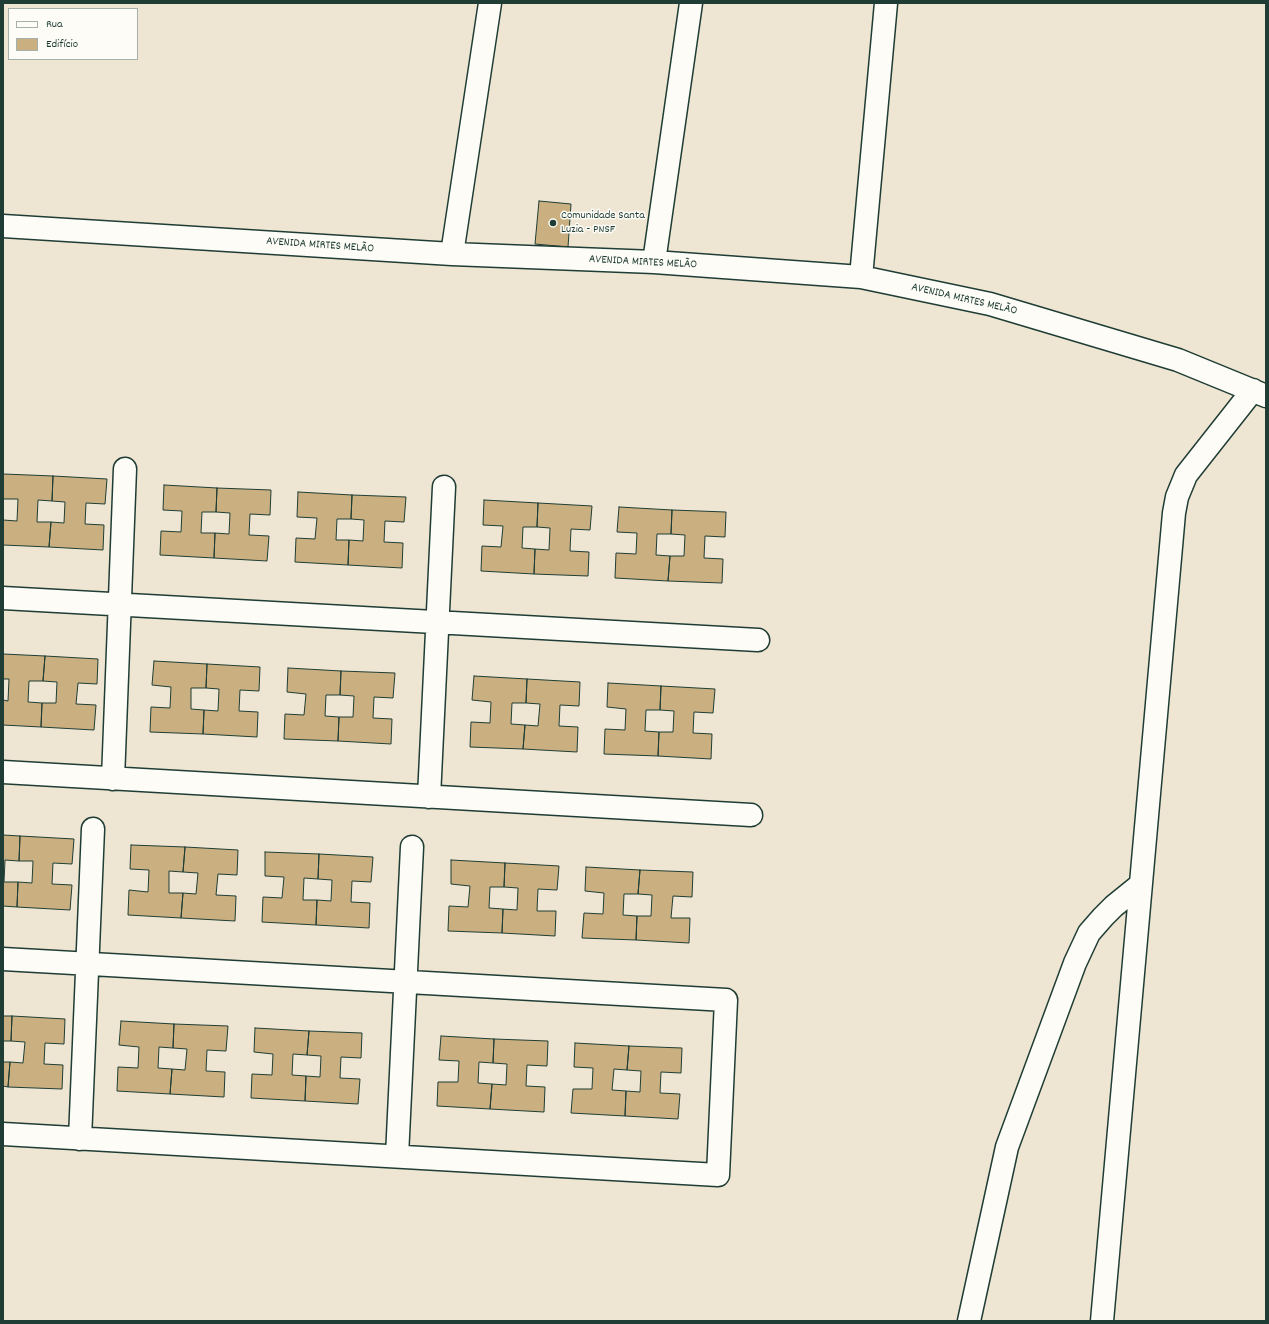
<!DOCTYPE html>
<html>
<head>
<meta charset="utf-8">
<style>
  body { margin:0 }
  #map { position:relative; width:1269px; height:1324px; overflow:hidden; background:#eee5d3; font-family:Dekko,sans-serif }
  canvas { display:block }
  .frame { position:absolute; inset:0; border:4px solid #1f3d34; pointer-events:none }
  .legend { position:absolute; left:8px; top:8px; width:130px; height:52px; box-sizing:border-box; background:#fdfcf7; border:1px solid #a4b0a9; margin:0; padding:5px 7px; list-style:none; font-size:12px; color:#1f3d34 }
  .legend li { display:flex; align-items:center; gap:8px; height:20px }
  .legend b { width:20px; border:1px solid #a4b0a9 }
</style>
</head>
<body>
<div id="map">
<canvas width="1269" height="1324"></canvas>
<div class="frame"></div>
<ul class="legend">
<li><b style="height:5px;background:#fdfcf7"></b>Rua</li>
<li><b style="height:11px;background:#cab080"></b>Edifício</li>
</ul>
</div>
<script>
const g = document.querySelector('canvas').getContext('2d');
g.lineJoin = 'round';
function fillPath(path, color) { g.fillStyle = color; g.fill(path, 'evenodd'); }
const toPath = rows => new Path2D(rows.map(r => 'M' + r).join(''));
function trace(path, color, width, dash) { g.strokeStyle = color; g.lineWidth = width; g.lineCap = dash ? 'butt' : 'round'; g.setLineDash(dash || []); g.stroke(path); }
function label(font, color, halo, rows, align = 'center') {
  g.font = font + ' Dekko,sans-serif'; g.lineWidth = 3; g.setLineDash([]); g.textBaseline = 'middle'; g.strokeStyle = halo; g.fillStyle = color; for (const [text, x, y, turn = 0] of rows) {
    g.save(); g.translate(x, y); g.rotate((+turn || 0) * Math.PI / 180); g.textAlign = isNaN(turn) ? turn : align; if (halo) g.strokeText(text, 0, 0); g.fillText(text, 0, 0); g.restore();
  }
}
const building = toPath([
  [539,201,571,204,568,247,535,244,539,201],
  [3,474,53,476,52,501,38,500,37,522,51,522,49,547,3,545,3,520,17,521,18,499,3,499,3,474],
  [53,476,107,479,105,504,86,503,85,524,104,525,103,550,49,547,51,522,64,523,65,502,52,501,53,476],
  [164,485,217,488,216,512,202,512,201,533,215,533,214,558,160,555,161,531,181,532,182,511,163,510,164,485],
  [217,488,271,490,270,515,250,514,249,535,269,536,267,561,214,558,215,533,229,534,230,513,216,512,217,488],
  [298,492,352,495,351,519,337,519,336,540,349,540,348,565,295,562,296,538,315,539,317,518,297,517,298,492],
  [352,495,406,497,404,522,385,521,384,542,403,543,402,568,348,565,349,540,363,541,364,520,351,519,352,495],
  [484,500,538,503,537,527,523,527,522,548,535,549,534,574,481,571,482,546,501,547,503,526,483,525,484,500],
  [538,503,592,506,590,530,571,529,570,551,589,552,588,576,534,574,535,549,549,550,550,528,537,527,538,503],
  [619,507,672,510,671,534,657,534,656,555,670,556,668,581,615,578,616,553,636,554,637,533,617,532,619,507],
  [672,510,726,512,725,537,705,536,704,558,723,559,722,583,668,581,670,556,684,556,685,535,671,534,672,510],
  [3,654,45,656,43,681,29,681,28,702,42,703,41,727,3,725,3,700,8,701,9,679,3,679,3,654],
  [45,656,98,659,97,684,78,683,76,704,96,705,94,730,41,727,42,703,56,703,57,682,43,681,45,656],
  [154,661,207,664,206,688,191,688,191,709,204,710,203,734,150,732,151,707,170,708,171,687,152,685,154,661],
  [207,664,260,667,259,691,240,690,239,711,258,712,257,737,203,734,204,710,218,711,219,689,206,688,207,664],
  [288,668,341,671,340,695,326,695,325,716,339,717,338,741,284,739,285,714,304,715,306,694,287,692,288,668],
  [341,671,395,673,393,698,374,697,373,718,392,719,391,744,338,741,339,717,353,717,354,696,340,695,341,671],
  [474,676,527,679,526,703,512,703,511,724,525,725,523,749,470,747,471,722,490,723,491,702,472,700,474,676],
  [527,679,580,682,579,706,560,705,559,726,578,727,577,752,523,749,525,725,538,726,540,704,526,703,527,679],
  [608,683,661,686,660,710,646,710,645,731,659,732,658,756,604,754,605,729,625,730,626,709,607,707,608,683],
  [661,686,715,689,713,713,694,712,693,733,712,734,711,759,658,756,659,732,673,732,674,711,660,710,661,686],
  [3,835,20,836,19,861,5,860,4,882,18,882,17,907,3,906,3,835],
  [20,836,74,839,72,864,53,863,52,884,72,885,70,910,17,907,18,882,32,883,33,861,19,861,20,836],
  [131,845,185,847,183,872,169,871,169,893,183,893,181,918,128,915,129,890,148,892,149,870,130,869,131,845],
  [185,847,238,850,237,875,218,874,216,895,236,896,235,921,181,918,183,893,196,894,198,873,183,872,185,847],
  [265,852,319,854,318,879,304,878,303,900,317,900,316,925,262,922,263,897,282,898,284,877,265,876,265,852],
  [319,854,373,857,371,882,352,881,351,902,370,903,369,928,316,925,317,900,331,901,332,880,318,879,319,854],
  [451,860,505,863,504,887,490,887,489,908,503,909,502,933,448,931,449,906,468,907,470,886,451,884,451,860],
  [505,863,559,866,557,890,538,889,537,911,556,911,555,936,502,933,503,909,517,910,518,888,504,887,505,863],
  [586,867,640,870,638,894,624,894,623,915,637,916,636,940,582,938,584,913,603,914,604,893,585,891,586,867],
  [640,870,693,872,692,897,673,896,671,918,690,918,689,943,636,940,637,916,651,916,652,895,638,894,640,870],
  [3,1016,12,1016,11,1041,3,1041,3,1016],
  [12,1016,65,1019,64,1044,45,1043,44,1064,63,1065,62,1089,8,1087,10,1062,23,1063,25,1042,11,1041,12,1016],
  [121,1021,174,1024,173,1048,159,1047,158,1068,172,1069,170,1094,117,1091,118,1067,138,1068,139,1047,119,1045,121,1021],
  [174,1024,228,1026,226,1051,207,1050,206,1071,225,1072,224,1097,170,1094,172,1069,185,1070,187,1049,173,1048,174,1024],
  [255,1028,309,1031,307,1055,293,1054,292,1075,306,1076,305,1101,251,1098,252,1074,272,1075,273,1054,254,1052,255,1028],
  [309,1031,362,1033,361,1058,341,1057,340,1078,360,1079,358,1104,305,1101,306,1076,320,1077,321,1056,307,1055,309,1031],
  [441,1036,494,1039,493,1063,479,1062,478,1083,492,1084,490,1109,437,1106,438,1082,458,1082,459,1061,439,1060,441,1036],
  [494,1039,548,1041,547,1066,527,1065,526,1086,545,1087,544,1112,490,1109,492,1084,506,1085,507,1064,493,1063,494,1039],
  [575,1043,629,1046,627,1070,614,1069,612,1090,626,1091,625,1116,571,1113,573,1089,592,1089,593,1068,574,1067,575,1043],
  [629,1046,682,1048,681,1073,661,1072,660,1093,680,1094,678,1119,625,1116,626,1091,640,1092,641,1071,627,1070,629,1046],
  [3,1062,10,1062,8,1087,3,1086,3,1062]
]);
fillPath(building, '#cab080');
trace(building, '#1f3d34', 1);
const minor = toPath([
  [3,226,452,254,654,262,861,277,990,304,1178,360,1266,396],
  [452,254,490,3],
  [654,262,691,3],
  [861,277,886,3],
  [3,598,758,640],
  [3,772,751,815],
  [113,779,125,469],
  [429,797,444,487],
  [3,959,726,1000,718,1175,3,1134],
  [80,1139,93,829],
  [397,1156,412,847],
  [969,1321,1007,1147,1075,963,1089,933,1103,917,1114,906,1140,885],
  [1102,1321,1174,513,1177,497,1186,475,1253,390]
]);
trace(minor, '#1f3d34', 25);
trace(minor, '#fdfcf7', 22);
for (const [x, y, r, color] of [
  [553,223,4,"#1f3d34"]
]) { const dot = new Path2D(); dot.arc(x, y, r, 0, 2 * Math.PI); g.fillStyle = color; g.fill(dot); trace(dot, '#fdfcf7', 1.5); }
label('12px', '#1f3d34', '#fdfcf7', [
  ["Comunidade Santa",561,216],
  ["Luzia - PNSF",561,230]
], 'left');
label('12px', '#1f3d34', '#fdfcf7', [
  ["AVENIDA MIRTES MELÃO",320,246,4],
  ["AVENIDA MIRTES MELÃO",643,263,3],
  ["AVENIDA MIRTES MELÃO",964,300,13]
]);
</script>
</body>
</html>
